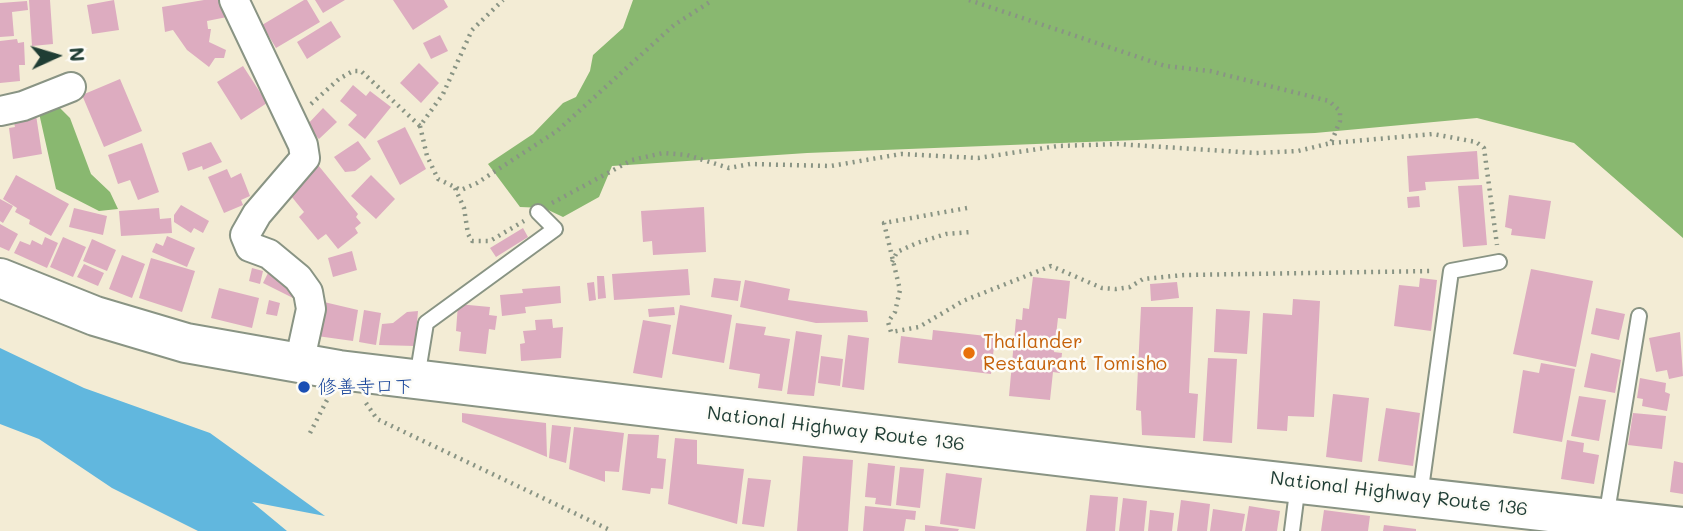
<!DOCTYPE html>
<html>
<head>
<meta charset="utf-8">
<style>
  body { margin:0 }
  #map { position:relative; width:1683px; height:531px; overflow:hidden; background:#f3ecd5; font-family:Mali,sans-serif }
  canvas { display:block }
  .north { position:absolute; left:21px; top:21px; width:70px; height:70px; -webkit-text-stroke:5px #fdfcf7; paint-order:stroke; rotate:86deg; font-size:19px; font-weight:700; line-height:28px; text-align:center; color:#1f3d34 }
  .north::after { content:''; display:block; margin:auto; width:24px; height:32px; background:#1f3d34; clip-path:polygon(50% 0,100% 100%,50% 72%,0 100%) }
</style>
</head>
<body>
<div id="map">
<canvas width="1683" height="531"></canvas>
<div class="north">N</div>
</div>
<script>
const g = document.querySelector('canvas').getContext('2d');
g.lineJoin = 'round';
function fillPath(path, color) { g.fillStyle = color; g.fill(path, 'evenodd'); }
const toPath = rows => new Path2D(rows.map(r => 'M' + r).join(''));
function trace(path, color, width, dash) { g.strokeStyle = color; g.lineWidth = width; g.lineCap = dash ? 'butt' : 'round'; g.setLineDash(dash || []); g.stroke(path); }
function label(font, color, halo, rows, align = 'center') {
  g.font = font + ' Mali,"Klee One",sans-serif'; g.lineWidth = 5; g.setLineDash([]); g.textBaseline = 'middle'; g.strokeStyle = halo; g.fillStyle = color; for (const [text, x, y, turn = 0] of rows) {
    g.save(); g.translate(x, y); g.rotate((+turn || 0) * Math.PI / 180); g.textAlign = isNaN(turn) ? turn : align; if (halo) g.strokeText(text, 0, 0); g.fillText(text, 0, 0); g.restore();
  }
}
fillPath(toPath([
  [633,0,1683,0,1683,238,1574,143,1477,118,1315,133,807,153,612,166,599,197,563,217,544,208,520,207,488,164,533,134,563,103,576,97,590,71,593,55,623,28],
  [55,103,70,118,91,174,110,192,118,209,99,211,56,189,39,113]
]), '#89b870');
fillPath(toPath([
  [0,348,84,388,210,433,325,516,252,502,287,531,198,531,112,488,39,439,0,424]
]), '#61b7de');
fillPath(toPath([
  [29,0,50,0,53,44,32,46],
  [114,0,119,30,92,34,87,5],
  [204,0,224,0,227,17,207,21,208,29,211,29,209,42,226,50,224,58,215,58,209,67,187,50,173,30,165,32,162,7],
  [304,0,307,0,320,22,276,48,262,25],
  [315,0,345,0,323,13],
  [393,0,444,0,448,7,413,30],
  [27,1,28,10,12,12,14,36,0,37,0,3],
  [331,21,341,37,307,59,297,42],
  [440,35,448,51,431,59,423,43],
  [17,39,18,43,24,42,25,65,19,65,20,81,0,83,0,41],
  [419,63,439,83,421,103,400,83],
  [243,66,267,103,241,120,217,82],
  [120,79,142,131,104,147,82,95],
  [353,85,366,96,370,91,391,107,365,139,348,125,357,115,340,101],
  [323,108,337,122,319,139,306,126],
  [36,115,42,154,13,159,9,128,15,127,13,118],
  [405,127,426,169,400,185,377,141],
  [358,141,371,159,355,171,345,172,334,157],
  [211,142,222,162,203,170,202,166,188,171,182,153],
  [142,143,159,192,138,200,130,180,118,184,108,155],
  [1477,151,1479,179,1425,182,1426,190,1409,192,1407,156],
  [318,165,358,214,356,217,361,223,355,228,358,233,338,249,326,234,318,240,299,217,304,212,287,191],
  [227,169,231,178,241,173,250,196,241,200,243,205,224,213,208,177],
  [16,175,69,204,51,236,29,224,30,220,15,212,17,208,3,199],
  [371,175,395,199,376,219,351,196],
  [1482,185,1487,245,1463,247,1458,186],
  [1509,195,1551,201,1545,239,1511,235,1512,229,1505,227],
  [1419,196,1420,207,1408,208,1407,197],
  [0,199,13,206,3,223,0,221],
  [181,205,209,221,203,233,194,228,191,233,174,222,174,215],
  [704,207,706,252,653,255,652,241,643,242,641,211],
  [74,208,107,216,103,235,69,227],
  [159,208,160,219,171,218,172,233,121,236,119,211],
  [0,224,18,234,9,251,0,247],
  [523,228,528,237,496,257,490,248],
  [167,236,195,248,187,267,152,252,156,243,163,246],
  [45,237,58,243,47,268,14,253,20,241,30,245,32,240,42,245],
  [63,237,86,247,73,277,50,267],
  [92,239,116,250,107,271,83,261],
  [352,251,357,270,333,277,328,258],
  [122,255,145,264,132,298,109,289],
  [151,258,195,271,182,312,139,298],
  [84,264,104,273,98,286,77,277],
  [271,267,299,284,293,298,263,283],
  [252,268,263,271,260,284,249,281],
  [688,269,690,295,614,300,612,274],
  [1531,269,1593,281,1576,367,1513,354],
  [597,276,604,276,606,298,598,299],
  [1033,277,1070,281,1066,319,1058,318,1054,352,1062,353,1060,373,1053,372,1050,400,1009,396,1016,319,1022,320,1023,308,1029,309],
  [714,278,741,281,738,301,711,297],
  [1420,278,1437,280,1431,331,1394,326,1399,285,1419,287],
  [745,280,790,289,788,300,867,311,868,322,816,323,740,307],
  [594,282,596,300,589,301,587,283],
  [1177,282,1179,298,1151,301,1150,284],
  [560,286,561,303,525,307,526,313,502,316,500,295,523,293,522,289],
  [219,288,259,298,252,328,211,318],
  [1293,299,1320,301,1314,417,1288,416,1287,431,1257,429,1263,313,1292,315],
  [269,300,280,303,277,316,266,314],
  [324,302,358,310,353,341,317,336],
  [458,304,490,307,489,315,497,316,495,330,489,329,486,354,459,351,461,332,456,331],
  [680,305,732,315,724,363,672,354],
  [674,307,675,315,649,317,648,309],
  [1141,307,1193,307,1189,393,1198,394,1195,438,1142,435,1141,411,1136,410],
  [1596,308,1625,314,1619,340,1591,334],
  [1216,309,1250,311,1247,354,1214,352],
  [364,310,381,313,376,345,359,342],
  [418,311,415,346,379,345,382,324,393,323,407,312],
  [552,319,553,328,563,327,561,358,521,361,520,344,525,343,523,331,536,330,535,320],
  [643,320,671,325,662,378,633,373],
  [736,323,766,327,764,335,790,339,782,391,758,388,760,374,729,369],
  [933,330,995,337,991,374,898,363,901,336,932,340],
  [796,331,822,335,814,396,787,394],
  [1680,332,1683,376,1669,379,1667,370,1656,372,1649,338],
  [848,335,869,338,864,390,842,387],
  [1591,353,1621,360,1615,393,1584,387],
  [821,356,843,359,840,386,818,383],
  [1208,358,1237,359,1232,443,1203,441],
  [1541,363,1575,369,1562,442,1513,433,1523,370,1539,373],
  [1640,378,1666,383,1665,392,1670,394,1667,411,1642,406,1643,399,1637,398],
  [1333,394,1369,398,1362,462,1326,457],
  [1579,396,1606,400,1599,441,1571,436],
  [1386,408,1420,413,1413,466,1378,461],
  [462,413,546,423,547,457,462,422],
  [1633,413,1666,416,1662,449,1628,445],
  [552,425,571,427,566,463,549,458],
  [574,427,624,433,619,472,605,471,605,482,569,469],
  [628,434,659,435,657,458,666,459,663,489,651,488,650,494,622,490],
  [675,438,697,440,697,464,744,469,737,524,668,504],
  [1567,440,1584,443,1583,452,1599,455,1594,484,1561,479],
  [803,456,853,460,848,531,797,531],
  [1674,461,1683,463,1683,494,1670,492],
  [868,463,895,466,891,506,875,504,876,498,865,497],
  [900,467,924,469,920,508,896,505],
  [946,473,982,478,975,529,940,524],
  [748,478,771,480,764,527,742,524],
  [1090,495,1118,497,1115,531,1086,531],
  [1123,498,1147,501,1144,531,1119,531],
  [1181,500,1210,504,1207,531,1177,531],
  [865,506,916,511,915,520,906,519,904,531,863,531],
  [1249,506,1280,511,1277,531,1245,531],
  [1213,509,1245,514,1242,531,1210,531],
  [1150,510,1174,513,1172,531,1148,531],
  [1324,510,1370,516,1368,531,1321,531],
  [925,525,959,529,958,531,925,531],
  [1384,525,1416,529,1416,531,1383,531]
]), '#ddacc0');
const service = toPath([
  [417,378,426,323,555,229,538,212],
  [1420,496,1451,271,1499,262],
  [1606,518,1639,316],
  [1292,531,1298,484]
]);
const minor = toPath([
  [234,0,303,145,305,158,257,214,245,235,250,247,269,254,298,278,308,292,311,309,299,364],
  [0,111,23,106,71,87]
]);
const trunk = toPath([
  [0,278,95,316,186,343,339,370,1139,466,1683,527]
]);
trace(service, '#899484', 18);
trace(minor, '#899484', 32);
trace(trunk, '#899484', 42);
trace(toPath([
  [311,104,339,79,353,71,361,71,420,126,443,94,472,30,503,0],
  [420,126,427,156,438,179,461,190,477,183,557,131,674,25,713,0],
  [1332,143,1433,134,1476,142,1484,148,1497,245],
  [455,188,464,208,468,234,472,241,490,241,524,221],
  [552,203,632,160,663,153,687,155,729,168,750,164,831,166,901,154,978,158,1058,146,1117,144,1256,153,1298,151,1331,143,1340,121,1340,111,1329,101,1210,71,1165,66,969,0],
  [967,208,884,223,900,290,895,312,888,322,891,332,919,327,963,301,1051,266,1102,288,1116,289,1130,287,1143,279,1184,275,1434,271],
  [892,262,897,252,917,243,946,234,971,232],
  [366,403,377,419,612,531],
  [310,433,327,400]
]), '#899484', 4.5, [2, 5]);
trace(service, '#fff', 14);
trace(minor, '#fff', 28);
trace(trunk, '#fff', 38);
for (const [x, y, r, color] of [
  [969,353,7,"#e8710a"],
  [304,387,7,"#1a4fb4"]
]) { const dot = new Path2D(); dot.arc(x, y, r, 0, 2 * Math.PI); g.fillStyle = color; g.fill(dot); trace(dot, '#fdfcf7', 2.5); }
label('19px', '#c56008', '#fdfcf7', [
  ["Thailander",983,342],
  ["Restaurant Tomisho",983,364]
], 'left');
label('19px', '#164399', '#fdfcf7', [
  ["修善寺口下",318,387]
], 'left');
label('19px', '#1f3d34', '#fdfcf7', [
  ["National Highway Route 136",836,429,7],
  ["National Highway Route 136",1399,494,7]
]);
</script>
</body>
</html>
